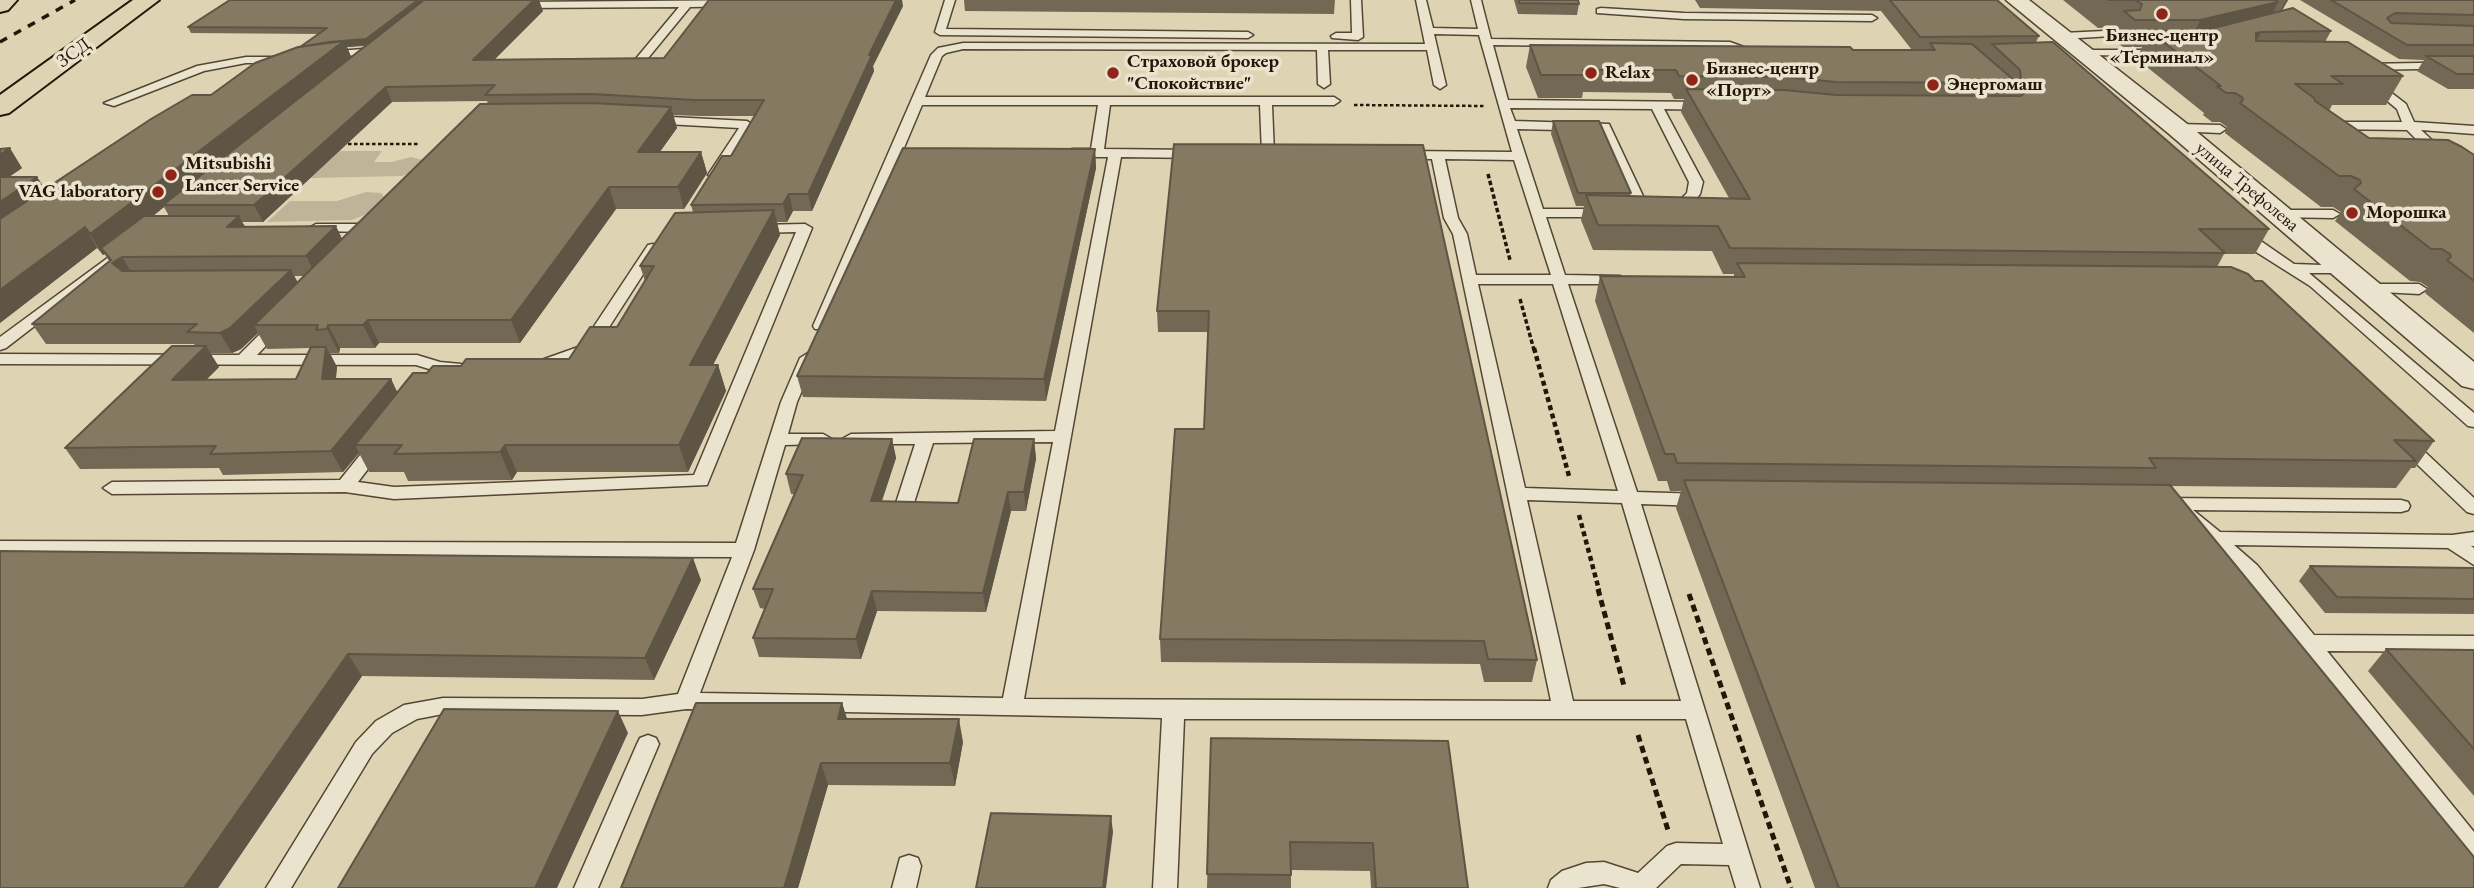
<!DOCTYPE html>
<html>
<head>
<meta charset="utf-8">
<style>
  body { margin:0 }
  canvas { display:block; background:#ded4b4 }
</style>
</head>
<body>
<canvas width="2474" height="888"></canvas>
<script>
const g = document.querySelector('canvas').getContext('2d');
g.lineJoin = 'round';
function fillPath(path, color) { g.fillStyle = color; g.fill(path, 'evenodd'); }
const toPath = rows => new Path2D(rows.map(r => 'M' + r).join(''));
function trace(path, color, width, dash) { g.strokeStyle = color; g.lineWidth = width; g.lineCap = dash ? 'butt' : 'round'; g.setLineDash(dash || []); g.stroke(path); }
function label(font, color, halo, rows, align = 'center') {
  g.font = font + ' "EB Garamond",serif'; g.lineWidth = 7; g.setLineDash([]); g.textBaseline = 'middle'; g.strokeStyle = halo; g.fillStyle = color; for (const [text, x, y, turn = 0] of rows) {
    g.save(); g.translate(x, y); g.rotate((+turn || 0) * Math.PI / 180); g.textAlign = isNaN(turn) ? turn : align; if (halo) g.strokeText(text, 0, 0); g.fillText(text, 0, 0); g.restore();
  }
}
fillPath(toPath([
  [340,151,382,151,374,162,392,162,411,157,423,160,411,173,402,176,310,178],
  [366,192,381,193,385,198,367,214,352,220,267,222,290,201,337,201]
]), '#bfb497');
const service = toPath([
  [767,0,760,6,690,7,644,63,640,64,634,61,679,7,518,8,513,5,518,2,767,0],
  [945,0,955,0,946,29,1248,32,1253,35,1248,38,940,35,935,32,945,0],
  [1351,0,1361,0,1363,37,1358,40,1332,38,1331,36,1336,33,1352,33,1351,0],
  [1416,0,1426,0,1433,28,1478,29,1471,0,1481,0,1491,39,1730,42,1763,54,1757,57,1729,48,1493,45,1508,100,1706,102,1712,106,1706,110,1664,109,1703,182,1700,194,1690,206,1671,213,1664,209,1680,200,1687,193,1689,182,1652,109,1510,108,1515,121,1609,124,1651,213,1644,217,1637,213,1600,131,1517,129,1543,209,1605,209,1612,213,1605,217,1546,217,1565,275,1620,276,1627,280,1620,284,1568,284,1637,492,1702,494,1709,496,1711,500,1709,504,1702,506,1641,504,1760,888,1736,888,1729,865,1681,864,1656,888,1620,888,1604,884,1578,888,1548,888,1551,880,1562,871,1586,863,1604,862,1638,873,1667,846,1676,843,1723,844,1686,719,1184,719,1177,888,1153,888,1162,718,686,709,642,715,443,714,417,719,392,733,372,754,291,888,266,888,356,742,376,721,404,705,443,698,642,699,678,694,732,557,0,555,0,541,736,543,781,402,800,358,808,353,816,358,797,402,788,434,823,434,832,439,823,444,785,445,754,550,700,693,1003,698,1053,442,933,443,913,506,911,510,904,512,897,510,895,506,915,444,851,444,842,439,851,434,1055,431,1108,157,1072,157,1066,153,1072,149,1091,149,1098,105,922,105,829,326,827,329,815,329,813,326,931,55,938,48,963,43,1425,44,1416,0],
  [1434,34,1479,35,1512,152,1404,151,1398,155,1404,159,1432,159,1444,218,1453,234,1551,701,1024,699,1121,157,1198,158,1204,154,1198,150,1104,149,1110,105,1260,105,1262,154,1268,158,1274,154,1272,105,1334,105,1340,101,1334,97,925,97,942,56,946,53,963,49,1317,50,1318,84,1324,88,1330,84,1328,50,1427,50,1434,85,1440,89,1446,85,1434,34],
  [1445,159,1514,160,1551,275,1476,275,1467,234,1458,218,1445,159],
  [1478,284,1553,284,1618,491,1525,488,1478,284],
  [1527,500,1622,503,1681,701,1573,701,1527,500],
  [1601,8,1684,13,1872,15,1877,18,1872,21,1684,19,1597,13,1597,9,1601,8],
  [2124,30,2129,33,2128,35,2063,39,2058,36,2063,33,2124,30],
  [375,48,379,49,379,53,326,58,320,55,326,52,375,48],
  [2086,50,2163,50,2169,53,2163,56,2082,55,2082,51,2086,50],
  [246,57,289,57,295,60,289,63,246,63,204,71,114,106,104,103,197,66,246,57],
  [2474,62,2474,68,2364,70,2358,67,2364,64,2474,62],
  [2368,81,2376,81,2406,104,2414,122,2474,126,2474,134,2421,130,2444,151,2474,173,2474,183,2434,157,2407,130,2323,129,2321,126,2327,122,2402,122,2397,109,2368,85,2368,81],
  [652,116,747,121,753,125,720,178,715,179,708,175,739,128,648,123,646,120,652,116],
  [2177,124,2220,125,2226,129,2220,133,2173,131,2173,125,2177,124],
  [2278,210,2333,210,2340,214,2333,218,2273,217,2273,211,2278,210],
  [316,224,373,224,380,228,373,232,311,231,309,228,316,224],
  [805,224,812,228,707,485,394,499,345,492,112,494,103,488,112,482,340,480,372,440,378,438,387,444,358,482,394,487,694,475,796,232,755,233,748,229,755,225,805,224],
  [2242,228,2294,264,2349,266,2351,269,2349,272,2344,273,2309,273,2474,413,2474,427,2468,426,2310,286,2253,250,2235,232,2242,228],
  [128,243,135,247,133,250,6,348,0,350,0,337,128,243],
  [653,244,660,248,593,352,545,369,533,369,531,366,533,363,581,346,648,245,653,244],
  [2367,284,2419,284,2427,289,2419,294,2362,291,2360,288,2362,285,2367,284],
  [279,319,287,324,257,355,417,355,440,362,461,364,463,367,455,372,439,372,416,365,0,364,0,354,239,355,273,321,279,319],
  [2404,437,2410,438,2474,498,2474,514,2467,512,2398,446,2395,442,2398,438,2404,437],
  [2164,498,2401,500,2408,502,2410,506,2408,510,2401,512,2193,510,2220,532,2452,535,2474,532,2474,546,2471,546,2474,548,2474,565,2448,548,2234,545,2257,565,2314,635,2474,636,2474,652,2327,651,2474,832,2474,860,2466,857,2243,575,2184,520,2182,516,2189,510,2157,508,2155,504,2157,500,2164,498],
  [648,735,656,738,659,744,598,888,574,888,637,744,640,738,648,735],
  [909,855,918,858,921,866,916,888,892,888,900,858,909,855]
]);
const minor = toPath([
  [2006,0,2029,0,2186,123,2474,362,2474,389,2462,386,2168,133,2006,0]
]);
const motorway = toPath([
  [0,0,17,0,8,10,0,12,0,0],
  [133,0,159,0,9,113,0,115,0,95,133,0]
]);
trace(service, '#544633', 3);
trace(minor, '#544633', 3);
trace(motorway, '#261608', 4);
trace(toPath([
  [1354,105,1485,106],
  [348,144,418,144]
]), '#261608', 2.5, [3.5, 2.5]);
trace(toPath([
  [1488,174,1510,260],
  [1520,299,1534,350]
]), '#261608', 3.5, [4.5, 2.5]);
trace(toPath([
  [1534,348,1569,476],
  [1579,515,1599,590]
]), '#261608', 4.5, [5, 3.5]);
trace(toPath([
  [1598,589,1624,686],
  [1689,594,1791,888],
  [1638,735,1668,830]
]), '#261608', 5, [7, 4.5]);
fillPath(service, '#eae3ce');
fillPath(minor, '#eae3ce');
fillPath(motorway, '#ded4b4');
trace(toPath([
  [0,42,75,0]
]), '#261608', 3.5, [8, 8]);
fillPath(toPath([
  [964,0,1335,0,1334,14,965,11],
  [1514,0,1578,0,1579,4,1577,15,1518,14],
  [1695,0,1997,0,2039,36,2036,42,2269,229,2255,254,2224,254,2217,267,2434,441,2415,468,2411,468,2396,488,2171,486,2474,888,1815,888,1676,508,1681,491,1670,491,1667,481,1658,481,1595,301,1600,276,1734,277,1734,274,1723,274,1712,251,1593,250,1581,220,1584,206,1576,206,1551,134,1553,121,1631,193,1630,196,1729,198,1681,112,1684,99,1674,99,1671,93,1583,92,1582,98,1538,98,1526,67,1530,45,1912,50,1881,11,1700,8],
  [2063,0,2288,0,2282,11,2331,31,2325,42,2403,76,2386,105,2332,105,2329,111,2369,138,2474,155,2474,333,2425,293,2428,287,2420,282,2410,281,2335,221,2341,212,2333,207,2321,207,2225,133,2227,127,2220,122,2212,122,2203,115,2204,113,2137,59,2142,47,2123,47,2112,39,2117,27,2098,28],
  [2300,0,2474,0,2474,89,2448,89,2417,71,2424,60,2399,59],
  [903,6,873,66,874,71,812,211,793,211,787,222,777,222,780,235,713,365,718,365,726,391,688,472,517,472,512,480,408,481,404,472,369,472,359,453,343,472,223,475,219,468,80,469,65,448,195,346,194,344,46,344,32,324,109,261,105,254,103,255,97,248,0,323,0,149,22,168,9,177,37,177,45,189,211,95,300,47,319,34,191,33,188,27,543,11,495,59,664,58],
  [365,46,351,57,347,47],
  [487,101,488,104,342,239,245,226,242,222,263,222,392,102],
  [673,115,700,116,755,116,731,156,691,205,693,212,640,266,645,281,617,327,569,359,461,366,427,373,397,392,391,379,336,379,337,367,330,353,339,353,340,348,375,348,379,343,520,343,616,209,684,209,707,173,701,152,660,152,677,128],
  [164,207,169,216,153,216],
  [294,276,305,276,298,283],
  [258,333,267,349,310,348,296,379,206,380,219,367,210,353,232,353,241,349],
  [1174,144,1537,660,1532,682,1484,682,1480,664,1161,662,1160,639,1204,429,1208,332,1158,332,1157,311],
  [1095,149,1096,168,1046,401,803,397,797,376],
  [892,439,896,458,882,501,958,503,1034,439,1036,459,1026,511,1011,511,986,612,877,611,861,659,759,657,753,638,765,609,760,608,753,589,795,494,791,494,786,474],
  [0,551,701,580,654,680,362,676,218,888,0,888],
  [2310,566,2474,568,2474,614,2325,613,2299,581],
  [2386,649,2474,650,2474,796,2368,671],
  [842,703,847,719,963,742,955,786,828,785,798,888,621,888],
  [1211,738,1468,888,1371,888,1370,871,1291,870,1291,888,1207,888]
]), '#736853');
fillPath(toPath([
  [418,0,428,0,369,45,347,47,352,59,163,205,164,207,106,253,101,248,105,254,103,255,90,234,297,49],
  [534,0,539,0,543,11,479,75,473,60],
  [896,0,902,0,903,6,873,66,874,71,812,211,808,194,869,55],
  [2286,0,2288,0,2275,21],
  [2278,2,2265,29,2188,47,2200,20],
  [2261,32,2247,59,2256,33],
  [386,87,392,102,263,222,254,205],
  [671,107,677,128,644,173,638,152],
  [10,148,22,168,0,183,0,155],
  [1095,149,1096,168,1046,401,1044,379],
  [701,152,707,173,684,209,678,187],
  [37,177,50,197,0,232,0,202],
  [609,187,616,209,520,343,511,320],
  [789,194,793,211,787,222,783,204],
  [774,210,780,235,699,392,690,365],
  [239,216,249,235,227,227],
  [336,226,345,245,316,275,306,256],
  [85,227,97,248,0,323,0,290],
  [122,257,134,277,125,283,112,263],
  [291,270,302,290,254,325,258,333,241,349,232,353,220,333],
  [368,320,379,343,375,348,363,325],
  [328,325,340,348,339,353,327,329],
  [206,346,219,367,185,401,172,380],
  [326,347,337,367,333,400,322,379],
  [718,365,726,391,688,472,679,445],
  [391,379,401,400,355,445,359,453,343,472,331,451],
  [892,439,896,458,875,521,871,501],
  [1034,439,1036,459,1026,511,1024,492],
  [505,445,517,472,512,480,500,452],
  [1008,492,1011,511,986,612,983,593],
  [693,558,701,580,654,680,645,658],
  [872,591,877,611,861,659,856,639],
  [348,654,362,676,218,888,184,888],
  [842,703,849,725,838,719],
  [618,711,628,733,557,888,535,888],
  [959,719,963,742,955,786,950,763],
  [821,763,828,785,798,888,784,888],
  [1111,816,1113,832,1106,888,1103,888]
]), '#5e5544');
const building = toPath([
  [230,0,418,0,366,39,329,42,300,47,327,28,188,27,230,0],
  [424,0,534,0,473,60,664,58,709,0,896,0,869,55,872,55,808,194,789,194,783,204,691,205,722,156,731,156,764,100,695,100,592,94,485,95,495,85,386,87,254,205,163,205,424,0],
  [1519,0,1578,0,1579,4,1519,3,1519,0],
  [1890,0,1997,0,2039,36,1920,37,1890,0],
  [2108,0,2276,0,2278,2,2200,20,2135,20,2124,11,2140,10,2142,4,2135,0,2108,0],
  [2331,0,2474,0,2474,15,2395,13,2387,18,2391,23,2474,26,2474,45,2407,45,2331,0],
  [2293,8,2331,31,2261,32,2256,33,2256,41,2348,42,2403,76,2331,76,2343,84,2295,84,2314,98,2315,101,2369,138,2448,140,2462,147,2474,155,2474,281,2447,260,2451,257,2450,254,2442,249,2431,249,2354,189,2361,183,2360,180,2351,176,2339,176,2240,103,2243,100,2242,97,2235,93,2226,93,2217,86,2221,86,2149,31,2202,31,2293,8],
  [344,41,90,234,85,227,0,290,0,219,151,119,192,95,211,95,255,63,298,47,344,41],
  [2053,42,2269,229,2199,229,2225,253,1730,248,1718,226,1598,225,1586,195,1750,199,1686,89,1784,90,1836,95,2021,96,2029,88,2021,83,1836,82,1784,77,1679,76,1676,70,1583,70,1586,75,1541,75,1530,45,1850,47,1853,50,1935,50,1930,43,1972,44,2015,81,2021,79,2020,70,1992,44,2053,42],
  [2426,56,2474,56,2474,74,2457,74,2426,56],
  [590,103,671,107,638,152,701,152,678,187,609,187,511,320,368,320,363,325,328,325,327,329,316,330,318,325,254,325,480,104,590,103],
  [1553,121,1599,121,1631,193,1578,193,1553,121],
  [1174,144,1423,145,1537,660,1488,659,1484,641,1160,639,1175,429,1204,429,1209,311,1157,311,1174,144],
  [10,148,0,155,0,149,10,148],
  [903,148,1095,149,1044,379,797,376,903,148],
  [0,177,37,177,0,202,0,177],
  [774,210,690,365,718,365,679,445,505,445,500,452,394,454,402,445,355,445,413,373,427,373,433,366,461,366,466,359,569,359,590,327,617,327,654,266,640,266,675,213,774,210],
  [144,216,239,216,227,227,336,226,306,256,122,257,112,263,122,271,291,270,230,328,220,333,187,332,197,324,32,324,111,260,101,248,144,216],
  [1737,263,2231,267,2248,274,2255,281,2262,281,2434,441,2394,440,2416,461,2149,458,2156,468,1677,463,1674,454,1665,454,1600,276,1745,277,1737,263],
  [172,346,206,346,172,380,296,379,311,347,326,347,322,379,391,379,331,451,210,454,216,446,65,448,172,346],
  [802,438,892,439,871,501,958,503,974,439,1034,439,1024,492,1008,492,983,593,872,591,856,639,753,638,773,589,753,589,803,475,786,474,802,438],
  [1684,480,2170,485,2474,857,2474,888,1839,888,1684,480],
  [0,551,693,558,645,658,348,654,184,888,0,888,0,551],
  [2310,566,2474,568,2474,599,2337,597,2310,566],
  [2386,649,2474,650,2474,749,2386,649],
  [696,703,842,703,838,719,959,719,950,763,821,763,784,888,621,888,696,703],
  [444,709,618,711,535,888,338,888,444,709],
  [1211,738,1448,741,1468,888,1376,888,1373,843,1290,842,1291,875,1207,874,1211,738],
  [991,813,1111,816,1103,888,976,888,991,813]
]);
fillPath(building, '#867961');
trace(building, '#5e5544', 2);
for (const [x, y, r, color] of [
  [2162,14,7,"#8f2418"],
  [1113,73,7,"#8f2418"],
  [1591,73,7,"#8f2418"],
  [1692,80,7,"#8f2418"],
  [1933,85,7,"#8f2418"],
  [171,175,7,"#8f2418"],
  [158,192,7,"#8f2418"],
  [2352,213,7,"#8f2418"]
]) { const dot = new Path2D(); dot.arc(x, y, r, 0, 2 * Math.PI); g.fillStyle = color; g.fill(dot); trace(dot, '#eae3ce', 2.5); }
label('bold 19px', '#261608', '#eae3ce', [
  ["Бизнес-центр",2162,36,"center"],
  ["«Терминал»",2162,58,"center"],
  ["Страховой брокер",1127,62],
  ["\"Спокойствие\"",1127,84],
  ["Бизнес-центр",1706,69],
  ["«Порт»",1706,91],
  ["Relax",1605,73],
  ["Энергомаш",1947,85],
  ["Mitsubishi",185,164],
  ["Lancer Service",185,186],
  ["VAG laboratory",144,192,"right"],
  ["Морошка",2366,213]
], 'left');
label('19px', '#261608', '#eae3ce', [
  ["ЗСД",74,53,-36],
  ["улица Трефолева",2247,187,40]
]);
</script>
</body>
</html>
